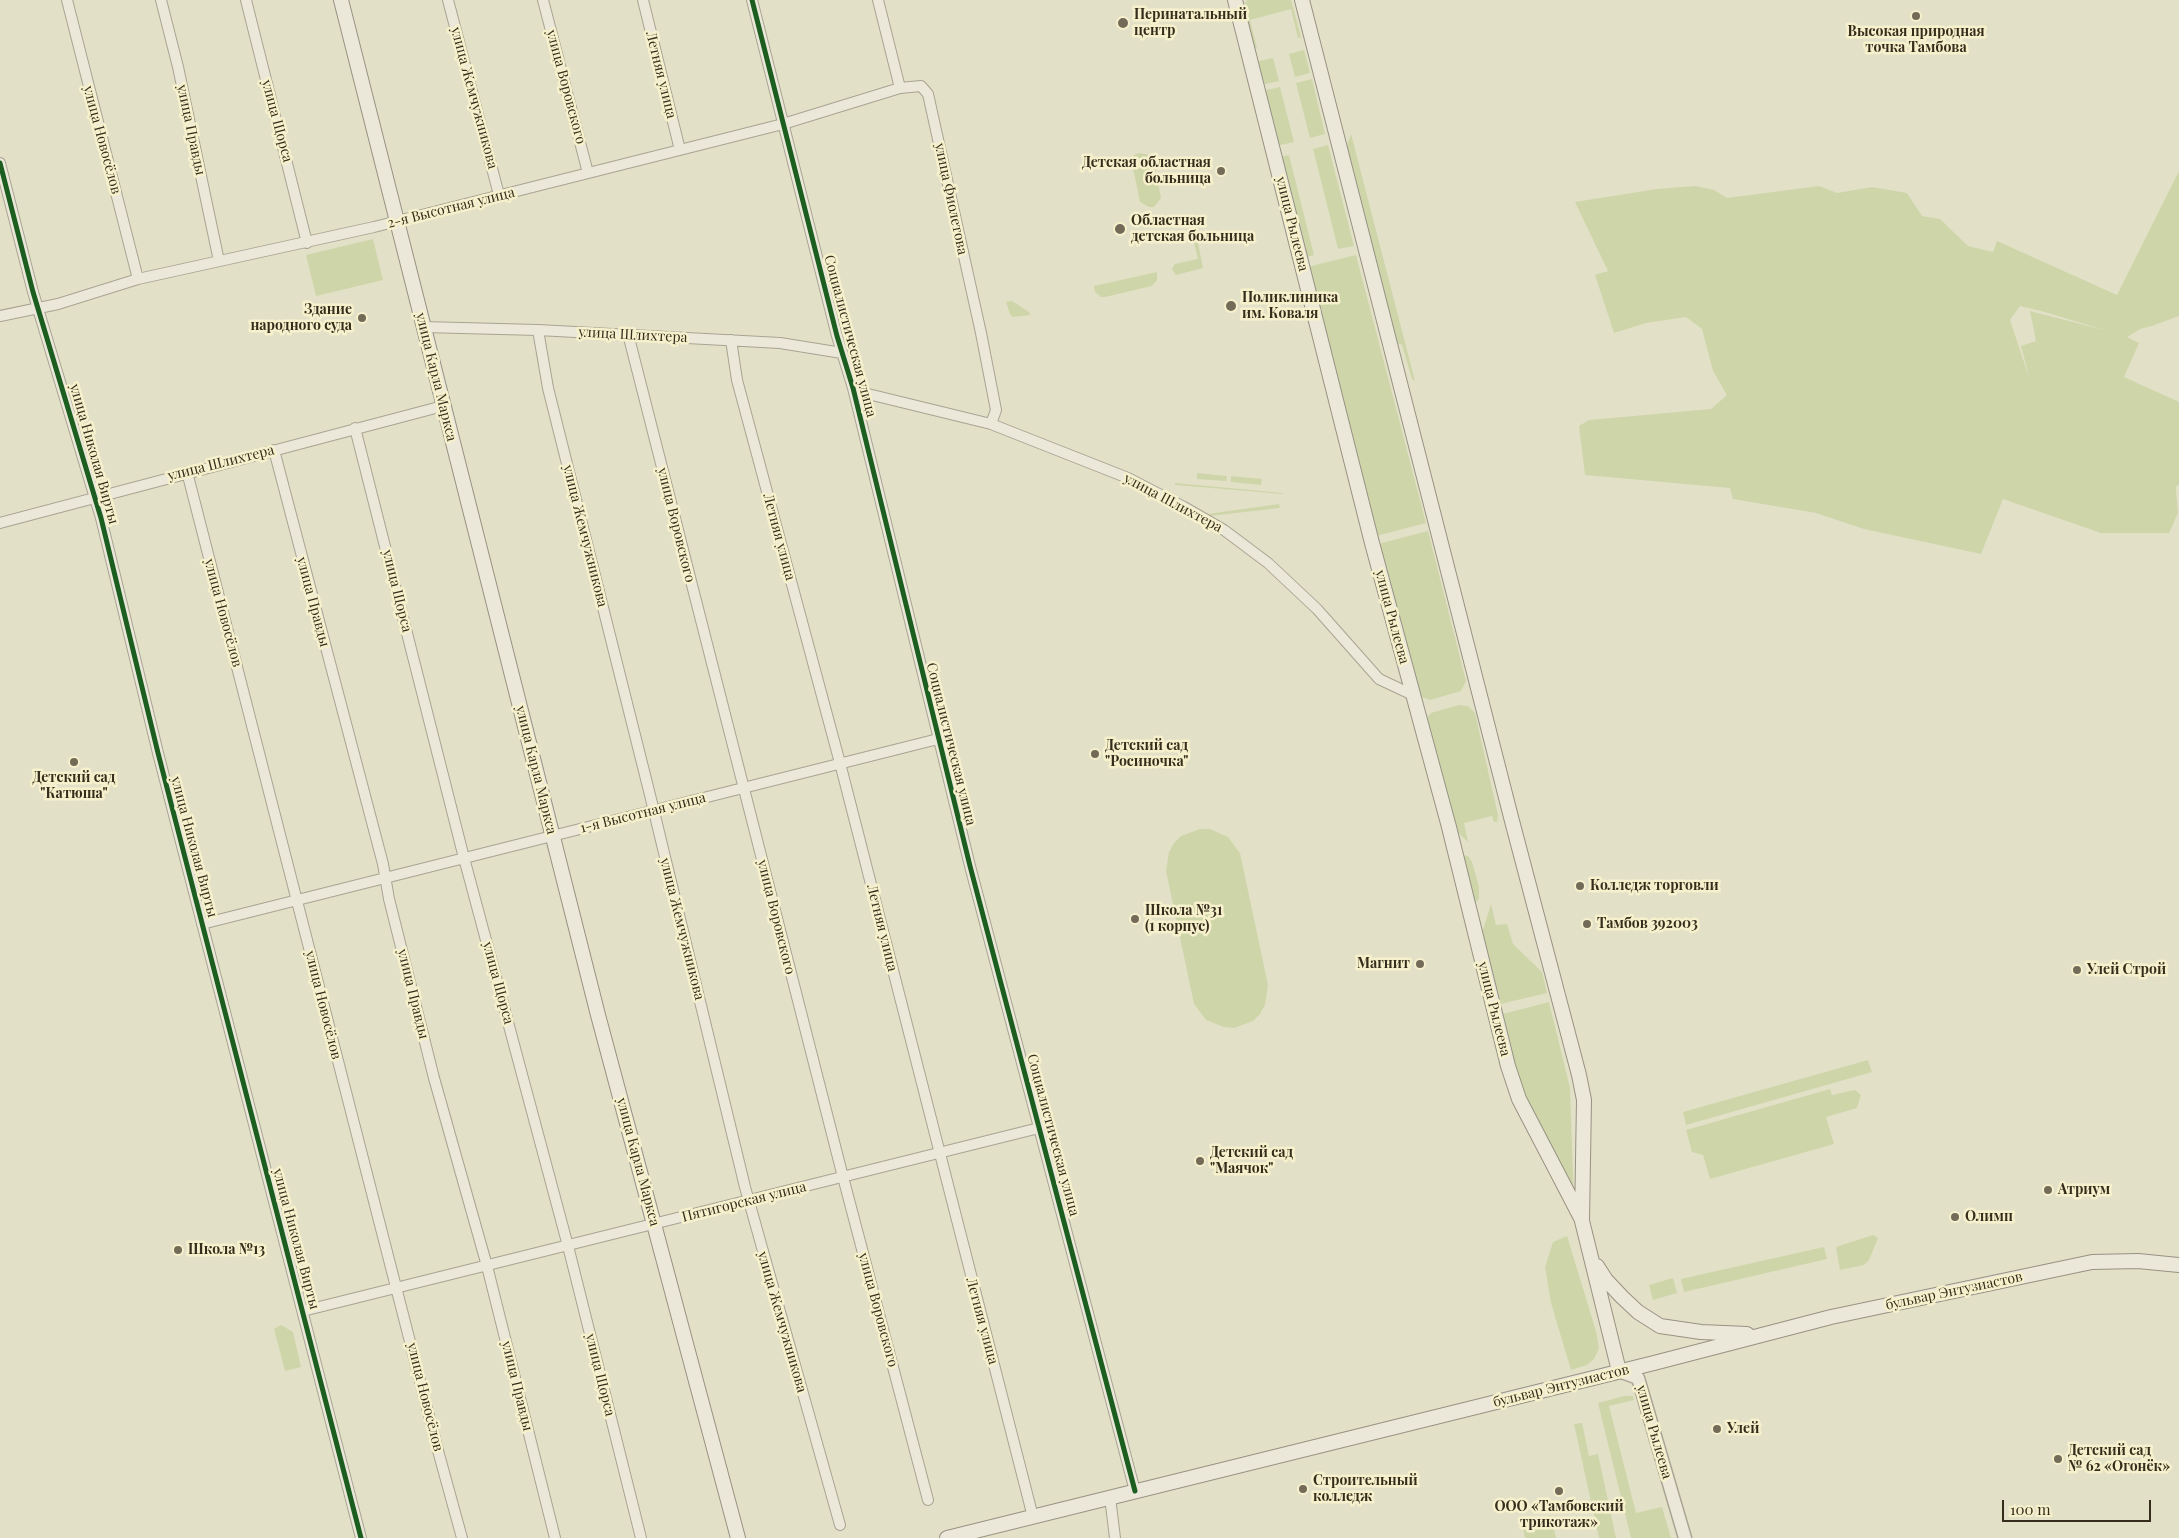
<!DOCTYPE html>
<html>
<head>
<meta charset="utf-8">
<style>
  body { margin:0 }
  #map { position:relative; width:2179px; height:1538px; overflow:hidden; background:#e3e0c8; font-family:"Playfair Display",serif }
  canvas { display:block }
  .scale { position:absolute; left:2002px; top:1500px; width:149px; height:22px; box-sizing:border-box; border:2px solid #362c1b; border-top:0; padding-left:6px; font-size:15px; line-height:18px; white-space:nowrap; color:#362c1b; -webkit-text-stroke:4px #f6f1cc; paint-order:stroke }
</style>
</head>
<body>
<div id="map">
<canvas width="2179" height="1538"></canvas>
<div class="scale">100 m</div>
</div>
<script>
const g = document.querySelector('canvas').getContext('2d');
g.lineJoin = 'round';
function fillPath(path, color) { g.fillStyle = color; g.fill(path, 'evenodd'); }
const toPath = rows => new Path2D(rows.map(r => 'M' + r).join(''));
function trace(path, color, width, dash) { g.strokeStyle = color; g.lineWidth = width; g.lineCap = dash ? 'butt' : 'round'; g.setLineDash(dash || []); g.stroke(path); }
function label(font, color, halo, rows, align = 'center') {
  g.font = font + ' "Playfair Display",serif'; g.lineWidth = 5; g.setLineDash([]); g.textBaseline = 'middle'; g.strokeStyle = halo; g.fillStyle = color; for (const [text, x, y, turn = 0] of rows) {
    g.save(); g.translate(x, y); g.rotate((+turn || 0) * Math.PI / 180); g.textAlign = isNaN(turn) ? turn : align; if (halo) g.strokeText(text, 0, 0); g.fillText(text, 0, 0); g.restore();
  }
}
fillPath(toPath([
  [1247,0,1291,0,1301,37,1298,38,1291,9,1250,20,1257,48,1252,49,1243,7],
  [1304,50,1310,73,1295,77,1289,54],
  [1273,58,1279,81,1261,85,1255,62],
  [1312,79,1325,134,1310,138,1296,83],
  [1280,87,1294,142,1276,146,1263,91],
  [1351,134,1415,381,1412,379,1402,345,1395,342,1346,148],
  [1328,145,1354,246,1338,249,1313,149],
  [1139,153,1150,155,1153,158,1161,198,1154,207,1149,207,1140,202,1132,163,1134,155],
  [1289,155,1314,255,1304,258,1279,157],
  [2179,171,2179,316,2152,326,2140,329,2127,337,2139,343,2124,377,2179,402,2179,485,2176,486,2176,492,2178,513,2169,533,2101,533,2003,499,1981,554,1864,529,1816,513,1733,499,1730,488,1585,475,1579,426,1589,420,1711,409,1727,395,1713,371,1702,329,1686,317,1646,323,1614,333,1595,275,1608,271,1575,202,1657,189,1695,186,1714,190,1727,198,1819,186,1837,193,1872,187,1907,193,1922,216,1940,219,1968,246,1993,252,1997,241,2117,295],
  [2020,306,2041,311,2108,331,2030,311,2036,341,2021,346,2030,380,2010,320],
  [1197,238,1203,268,1176,275,1172,269,1175,264,1198,259,1193,239],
  [373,239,383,280,316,296,306,255],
  [1356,255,1426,523,1376,536,1307,267],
  [1157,272,1157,280,1152,286,1105,297,1101,297,1095,292,1094,286],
  [1012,301,1029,312,1030,315,1013,317,1010,314,1006,302],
  [1197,473,1227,476,1226,481,1197,479],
  [1231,476,1262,479,1261,485,1231,482],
  [1175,483,1283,493,1283,494,1175,485],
  [1279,504,1280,508,1209,516,1207,514],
  [1428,531,1466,681,1461,691,1430,700,1419,696,1378,544],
  [1459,705,1468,706,1475,713,1498,815,1497,822,1494,822,1492,816,1464,823,1468,842,1454,829,1425,720,1431,713],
  [1200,829,1210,829,1228,837,1240,853,1268,985,1265,1005,1260,1014,1253,1021,1234,1028,1224,1027,1206,1020,1194,1004,1166,871,1169,852,1174,843,1181,836],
  [1460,855,1468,856,1472,862,1479,887,1479,899,1473,905],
  [1491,904,1496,925,1507,924,1513,944,1542,972,1547,993,1496,1005,1482,933],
  [1549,1002,1570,1088,1574,1203,1521,1093,1499,1015],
  [1868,1060,1872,1072,1686,1125,1683,1112],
  [1830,1089,1832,1095,1855,1090,1861,1095,1857,1108,1826,1117,1834,1144,1710,1179,1703,1155,1692,1152,1686,1130],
  [1873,1235,1878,1238,1869,1260,1864,1265,1840,1270,1836,1247],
  [1567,1236,1596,1331,1599,1348,1594,1359,1587,1365,1571,1370,1551,1303,1545,1267,1553,1242],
  [1824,1247,1827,1259,1684,1292,1681,1279],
  [1673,1278,1677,1293,1653,1300,1649,1285],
  [281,1325,293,1332,301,1367,285,1371,274,1329],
  [1624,1396,1633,1396,1634,1400,1609,1406,1636,1513,1662,1507,1671,1538,1631,1538,1598,1403],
  [1582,1423,1589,1456,1598,1454,1616,1538,1599,1538,1574,1424],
  [1551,1516,1556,1538,1525,1538,1522,1522]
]), '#ced6a9');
const minor = toPath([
  [67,0,138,279],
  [161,0,178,67,219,261],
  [246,0,307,243],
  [448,0,499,195],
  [543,0,588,173],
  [643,0,680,150],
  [752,0,837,336,853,388,970,866,1135,1491],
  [878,0,900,88],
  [0,163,33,292,101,518,158,753,361,1538],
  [0,316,58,304,138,279,374,227,783,124,900,88,921,86,928,94,981,333,996,410,991,424],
  [423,327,538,330,780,343,842,353],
  [538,330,548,388,650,795,745,1187,840,1525],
  [628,334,843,1177,928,1500],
  [731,340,737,380,840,763,1033,1517],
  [853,388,868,394,991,424,1128,478,1184,507,1224,530,1268,563,1317,609,1379,679,1413,695],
  [355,428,464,858,568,1246,641,1538],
  [274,450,383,864,389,899,434,1078,487,1266,555,1538],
  [187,472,437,1447,462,1538],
  [0,523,443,406],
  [202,924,938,739],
  [303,1311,1039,1128],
  [1110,1497,1115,1538]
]);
const tertiary = toPath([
  [1619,1371,1638,1378,1685,1538]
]);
const secondary = toPath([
  [341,0,598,1015,738,1538],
  [1235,0,1372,543,1449,827,1508,1066,1519,1099,1581,1218],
  [1302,0,1512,821,1579,1075,1584,1100,1582,1221,1619,1371],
  [1597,1266,1606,1280,1622,1297,1638,1312,1660,1326,1701,1332,1747,1334],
  [947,1538,1654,1363,1831,1317,2092,1262,2138,1261,2179,1265]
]);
trace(minor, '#a8a492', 12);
trace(tertiary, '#a8a492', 15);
trace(secondary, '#979282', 16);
trace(minor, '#ebe8da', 10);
trace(tertiary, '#ebe8da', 12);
trace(secondary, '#ebe8da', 14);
trace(toPath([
  [752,0,837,336,853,388,970,866,1135,1491],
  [0,163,33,292,101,518,158,753,361,1538]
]), '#1b5e20', 5);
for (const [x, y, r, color] of [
  [1916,16,5,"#736b58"],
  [1123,23,6,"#736b58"],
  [1221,171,5,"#736b58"],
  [1120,229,6,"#736b58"],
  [1231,306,6,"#736b58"],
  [362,318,5,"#736b58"],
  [1095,754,5,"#736b58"],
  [74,762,5,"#736b58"],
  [1580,886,5,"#736b58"],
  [1135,919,5,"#736b58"],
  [1587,924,5,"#736b58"],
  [1420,964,5,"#736b58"],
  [2077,970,5,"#736b58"],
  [1200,1161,5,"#736b58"],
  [2048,1190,5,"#736b58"],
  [1955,1217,5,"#736b58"],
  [178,1250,5,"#736b58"],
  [1717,1429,5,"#736b58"],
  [2058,1459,5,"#736b58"],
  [1303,1489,5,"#736b58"],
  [1559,1491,5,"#736b58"]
]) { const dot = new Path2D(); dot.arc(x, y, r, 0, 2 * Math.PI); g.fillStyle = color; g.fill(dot); trace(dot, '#f6f1cc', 2); }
label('bold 14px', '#362c1b', '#f6f1cc', [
  ["Перинатальный",1134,15],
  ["центр",1134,31],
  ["Высокая природная",1916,32,"center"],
  ["точка Тамбова",1916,48,"center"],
  ["Детская областная",1211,163,"right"],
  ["больница",1211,179,"right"],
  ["Областная",1131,221],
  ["детская больница",1131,237],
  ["Поликлиника",1242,298],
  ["им. Коваля",1242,314],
  ["Здание",352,310,"right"],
  ["народного суда",352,326,"right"],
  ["Детский сад",1105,746],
  ["\"Росиночка\"",1105,762],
  ["Детский сад",74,778,"center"],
  ["\"Катюша\"",74,794,"center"],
  ["Колледж торговли",1590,886],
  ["Школа №31",1145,911],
  ["(1 корпус)",1145,927],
  ["Тамбов 392003",1597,924],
  ["Магнит",1410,964,"right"],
  ["Улей Строй",2087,970],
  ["Детский сад",1210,1153],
  ["\"Маячок\"",1210,1169],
  ["Атриум",2058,1190],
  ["Олимп",1965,1217],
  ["Школа №13",188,1250],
  ["Улей",1727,1429],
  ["Детский сад",2068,1451],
  ["№ 62 «Огонёк»",2068,1467],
  ["Строительный",1313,1481],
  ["колледж",1313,1497],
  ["ООО «Тамбовский",1559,1507,"center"],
  ["трикотаж»",1559,1523,"center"]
], 'left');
label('14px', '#362c1b', '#f6f1cc', [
  ["Летняя улица",661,75,76],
  ["улица Воровского",566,87,75],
  ["улица Жемчужникова",474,98,75],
  ["улица Щорса",277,121,75],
  ["улица Правды",191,130,78],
  ["улица Новосёлов",102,140,75],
  ["улица Фиолетова",951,199,78],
  ["2-я Высотная улица",451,208,-14],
  ["улица Рылеева",1292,224,76],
  ["улица Шлихтера",633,335,3],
  ["Социалистическая улица",850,336,75],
  ["улица Карла Маркса",436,377,76],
  ["улица Николая Вирты",94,454,74],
  ["улица Шлихтера",221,463,-14],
  ["улица Шлихтера",1173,503,28],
  ["улица Воровского",676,525,76],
  ["улица Жемчужникова",585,536,76],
  ["Летняя улица",779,537,75],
  ["улица Щорса",397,591,76],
  ["улица Правды",313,602,75],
  ["улица Новосёлов",223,613,75],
  ["улица Рылеева",1392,617,75],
  ["Социалистическая улица",951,744,76],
  ["улица Карла Маркса",536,770,76],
  ["1-я Высотная улица",643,813,-14],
  ["улица Николая Вирты",194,847,75],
  ["улица Воровского",776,917,76],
  ["Летняя улица",882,928,76],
  ["улица Жемчужникова",682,929,76],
  ["улица Щорса",498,983,75],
  ["улица Правды",413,994,76],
  ["улица Новосёлов",323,1005,76],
  ["улица Рылеева",1494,1009,76],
  ["Социалистическая улица",1053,1135,75],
  ["улица Карла Маркса",638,1162,75],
  ["Пятигорская улица",744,1202,-14],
  ["улица Николая Вирты",296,1239,75],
  ["бульвар Энтузиастов",1954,1291,-12],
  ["улица Воровского",878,1310,75],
  ["Летняя улица",982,1321,75],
  ["улица Жемчужникова",782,1322,74],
  ["улица Щорса",600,1375,76],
  ["улица Правды",517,1386,76],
  ["бульвар Энтузиастов",1561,1386,-14],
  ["улица Новосёлов",425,1397,76],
  ["улица Рылеева",1654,1432,74]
]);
</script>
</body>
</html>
